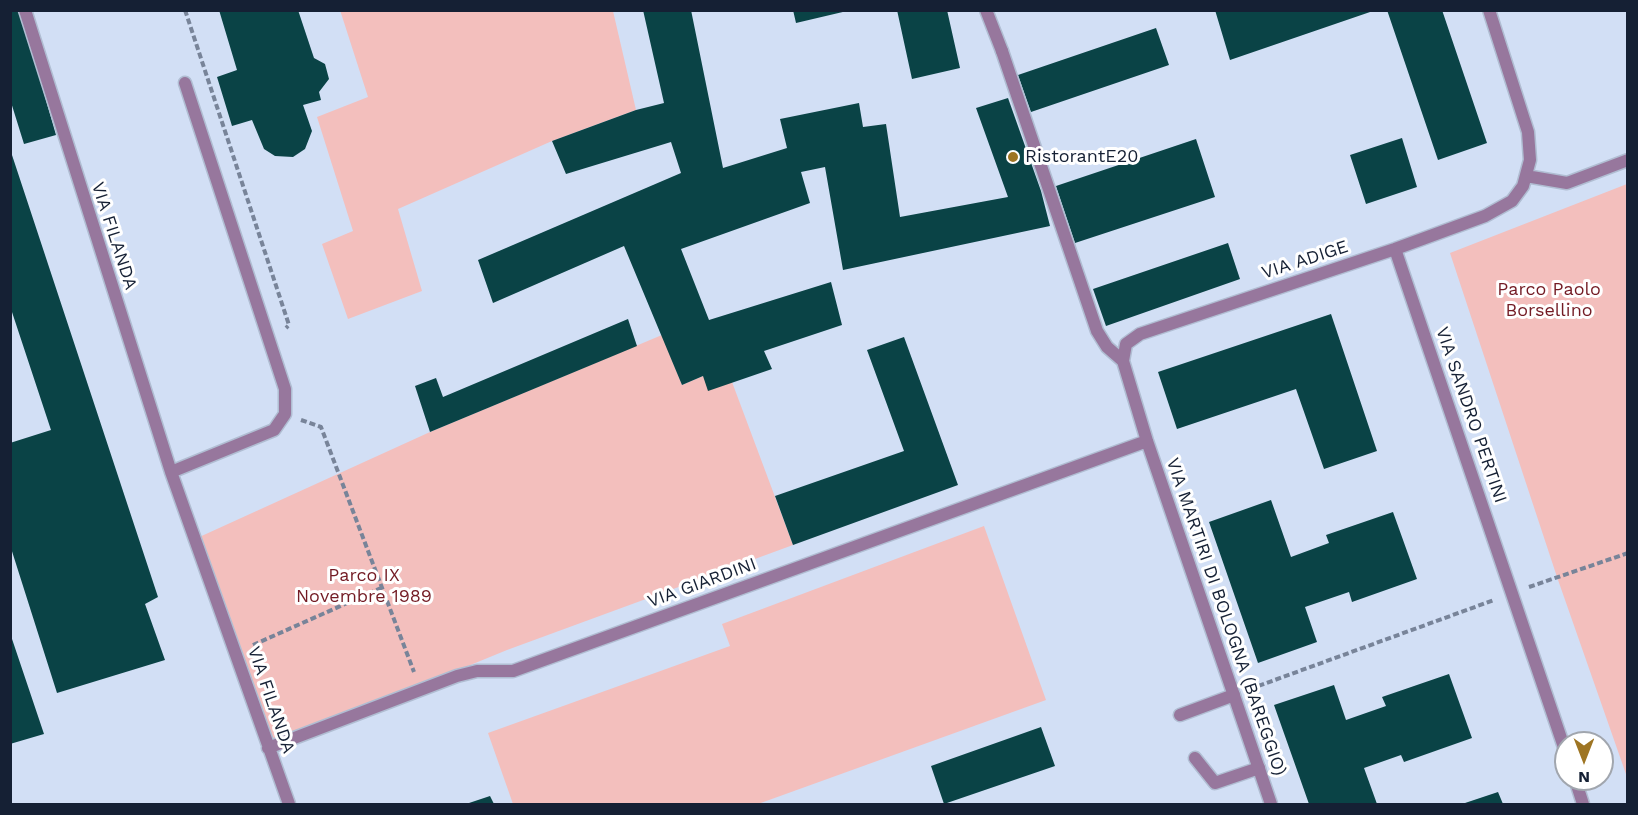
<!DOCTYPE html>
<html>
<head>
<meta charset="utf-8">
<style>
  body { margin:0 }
  #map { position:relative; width:1638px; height:815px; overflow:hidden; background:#d2dff5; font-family:"Work Sans",sans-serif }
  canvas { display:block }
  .frame { position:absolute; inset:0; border:12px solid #152034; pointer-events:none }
  .north { position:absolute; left:1554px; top:731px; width:60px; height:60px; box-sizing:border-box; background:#fff; border:2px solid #a1a6ae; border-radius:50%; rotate:180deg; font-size:16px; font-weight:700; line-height:24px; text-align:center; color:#152034 }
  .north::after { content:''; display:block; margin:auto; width:21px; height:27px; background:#9e7523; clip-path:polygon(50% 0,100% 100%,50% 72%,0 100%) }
</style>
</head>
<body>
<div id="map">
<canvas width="1638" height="815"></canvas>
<div class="frame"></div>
<div class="north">N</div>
</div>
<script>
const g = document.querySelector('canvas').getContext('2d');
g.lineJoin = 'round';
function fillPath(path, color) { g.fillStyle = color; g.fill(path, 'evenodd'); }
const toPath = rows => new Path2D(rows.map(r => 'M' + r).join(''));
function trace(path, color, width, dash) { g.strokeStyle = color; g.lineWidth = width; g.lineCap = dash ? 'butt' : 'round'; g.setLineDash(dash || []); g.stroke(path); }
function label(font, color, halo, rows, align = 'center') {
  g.font = font + ' "Work Sans",sans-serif'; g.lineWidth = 6; g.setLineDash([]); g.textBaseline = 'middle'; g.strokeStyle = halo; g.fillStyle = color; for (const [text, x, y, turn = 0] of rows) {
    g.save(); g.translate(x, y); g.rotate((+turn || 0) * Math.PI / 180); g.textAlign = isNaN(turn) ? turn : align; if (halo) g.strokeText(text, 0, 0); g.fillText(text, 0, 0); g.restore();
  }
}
fillPath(toPath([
  [340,10,613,11,636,110,552,141,398,209,422,291,348,319,322,244,353,231,317,117,368,97],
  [1627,184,1627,777,1557,577,1450,253],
  [662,335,682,385,703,376,732,382,793,545,507,650,268,748,195,539,430,432],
  [984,526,1046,700,758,804,513,804,488,733,730,646,722,624]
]), '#f3bfbd');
fillPath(toPath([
  [10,10,20,10,56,135,24,144,10,99],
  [219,10,298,10,314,58,325,64,329,79,319,92,321,100,303,105,312,131,305,149,293,157,275,156,264,149,252,120,232,126,217,77,237,70],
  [643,10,691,10,723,168,787,148,780,119,859,103,863,127,886,124,900,217,1008,197,976,108,1008,98,1041,191,1050,226,843,270,825,167,801,172,810,203,681,249,709,320,831,282,842,325,764,351,772,369,708,391,703,376,682,385,624,246,493,303,478,260,681,173,671,142,566,174,552,141,636,110,664,103],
  [793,10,847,10,847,11,796,23],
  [897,10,947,10,960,68,912,79],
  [1215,10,1372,10,1373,11,1230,60],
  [1387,10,1442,10,1487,143,1438,160],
  [1156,28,1169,65,1031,112,1018,75],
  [1402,138,1417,187,1366,204,1350,155],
  [1196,139,1215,197,1075,243,1056,186],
  [11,152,158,597,145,604,165,660,57,693,10,545,10,443,51,430,10,306],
  [1228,243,1240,279,1106,326,1093,289],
  [1331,314,1377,451,1324,469,1296,389,1177,429,1158,372],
  [628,319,637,346,430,432,415,386,436,378,443,397],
  [904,337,958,485,793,545,775,496,904,451,867,350],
  [1271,500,1291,557,1329,543,1326,535,1393,512,1417,579,1352,602,1349,592,1305,607,1317,642,1258,663,1209,522],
  [10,633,44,734,10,744],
  [1449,674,1472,738,1404,762,1401,755,1364,768,1377,804,1309,804,1274,705,1334,685,1346,720,1386,706,1382,697],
  [1041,727,1055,766,944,804,931,766],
  [1498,792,1503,804,1462,804],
  [490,796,494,804,466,804]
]), '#0a4346');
const service = toPath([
  [1180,715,1234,695],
  [1195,758,1215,783,1259,768]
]);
const pedestrian = toPath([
  [986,10,1002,51]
]);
const minor = toPath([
  [25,10,171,472,289,804],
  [1002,51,1097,331,1107,347,1123,361,1147,441,1271,804],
  [1526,176,1567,183,1628,160],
  [1395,249,1566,753],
  [1123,361,1126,344,1140,334,1395,249,1485,216,1512,201,1523,186,1530,160,1528,132,1489,10],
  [171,472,274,430,285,414,285,389,185,83],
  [268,748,457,676,477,671,513,671,1147,441],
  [1575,779,1583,804]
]);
trace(service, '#b0bdd2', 15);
trace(pedestrian, '#b0bdd2', 15);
trace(minor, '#b0bdd2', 15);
trace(toPath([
  [185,10,289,325,286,328],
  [301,420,321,427,414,672],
  [1529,587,1628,553],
  [253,645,381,588],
  [1250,689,1494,600]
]), '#788499', 4, [6, 3]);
trace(service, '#97779d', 12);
trace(pedestrian, '#97779d', 12);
trace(minor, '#97779d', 12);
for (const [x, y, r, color] of [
  [1013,157,6,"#9e7523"]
]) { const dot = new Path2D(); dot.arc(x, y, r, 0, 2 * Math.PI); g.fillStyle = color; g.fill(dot); trace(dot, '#fff', 2); }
label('18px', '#152034', '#fff', [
  ["RistorantE20",1025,157]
], 'left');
label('18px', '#152034', '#fff', [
  ["VIA FILANDA",114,236,72],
  ["VIA ADIGE",1305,260,-18],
  ["VIA SANDRO PERTINI",1471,415,71],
  ["VIA GIARDINI",702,583,-20],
  ["VIA MARTIRI DI BOLOGNA (BAREGGIO)",1226,617,71],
  ["VIA FILANDA",271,700,71]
]);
label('18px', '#731b24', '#fff', [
  ["Parco Paolo",1549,290],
  ["Borsellino",1549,311],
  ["Parco IX",364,576],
  ["Novembre 1989",364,597]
]);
</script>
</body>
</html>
